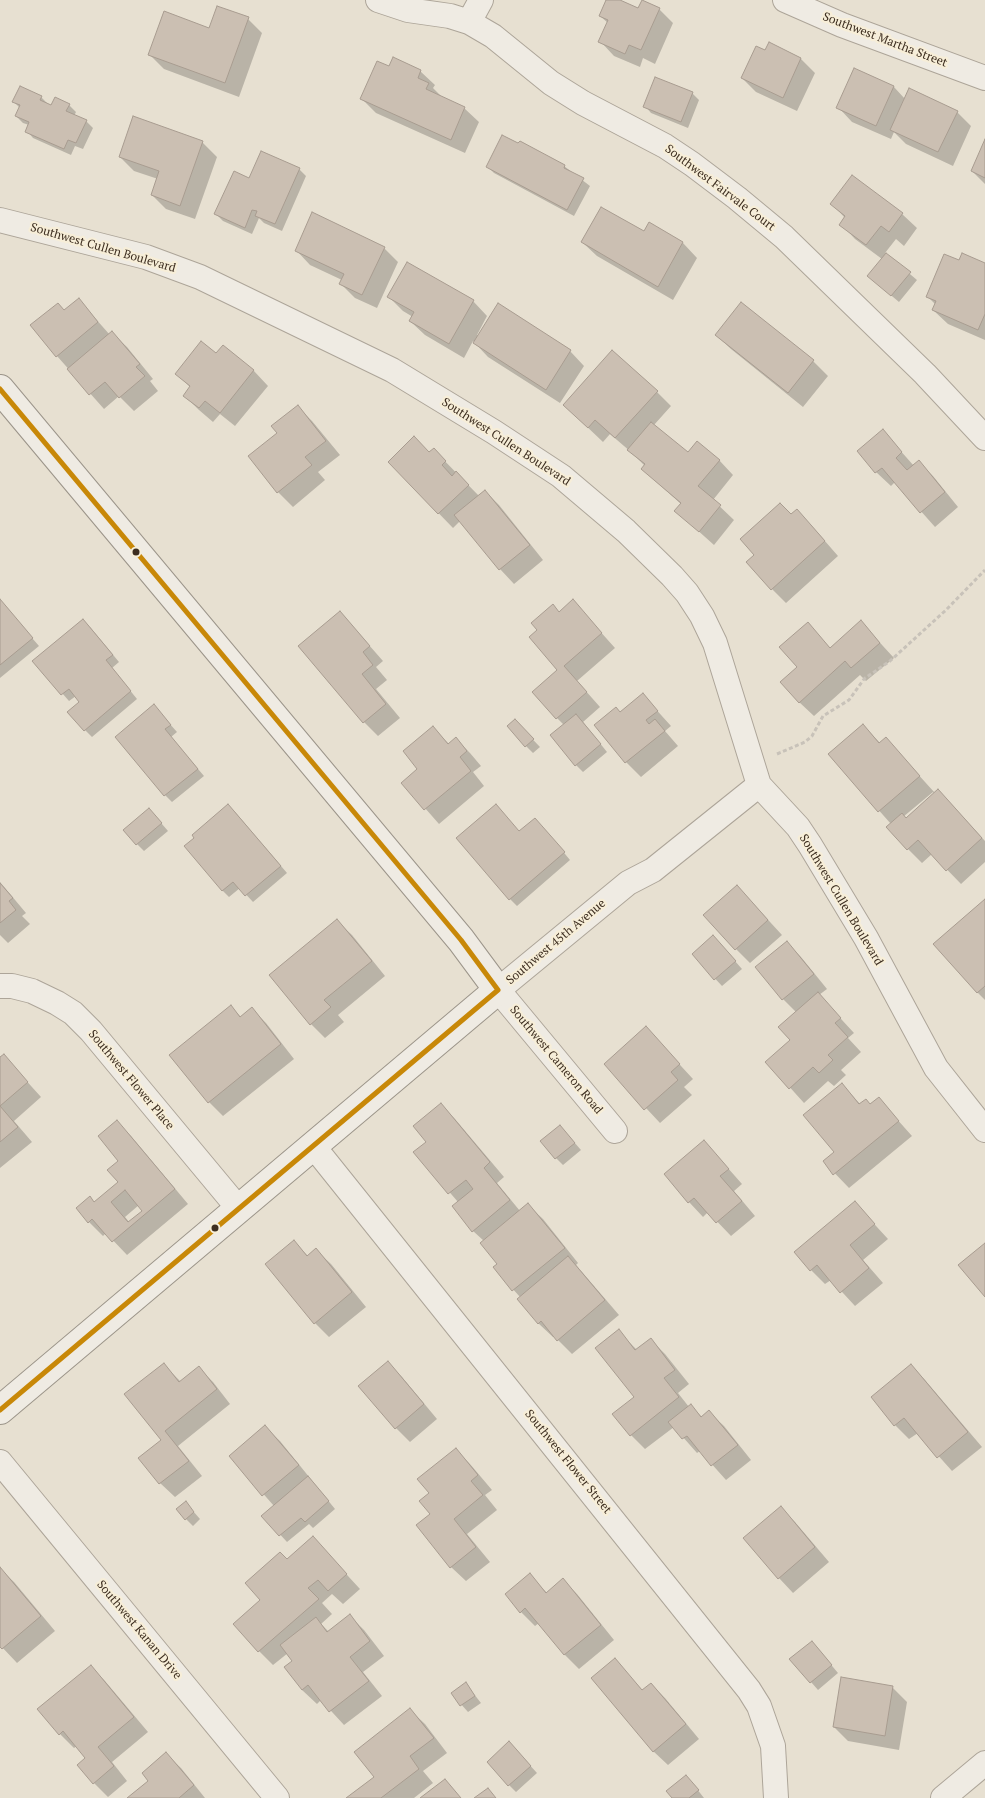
<!DOCTYPE html>
<html>
<head>
<meta charset="utf-8">
<style>
  body { margin:0 }
  canvas { display:block; background:#e7e0d1 }
</style>
</head>
<body>
<canvas width="985" height="1798"></canvas>
<script>
const g = document.querySelector('canvas').getContext('2d');
g.lineJoin = 'round';
function fillPath(path, color) { g.fillStyle = color; g.fill(path, 'evenodd'); }
const toPath = rows => new Path2D(rows.map(r => 'M' + r).join(''));
function trace(path, color, width, dash) { g.strokeStyle = color; g.lineWidth = width; g.lineCap = dash ? 'butt' : 'round'; g.setLineDash(dash || []); g.stroke(path); }
function label(font, color, halo, rows, align = 'center') {
  g.font = font + ' "PT Serif",serif'; g.lineWidth = 4.5; g.setLineDash([]); g.textBaseline = 'middle'; g.strokeStyle = halo; g.fillStyle = color; for (const [text, x, y, turn = 0] of rows) {
    g.save(); g.translate(x, y); g.rotate((+turn || 0) * Math.PI / 180); g.textAlign = isNaN(turn) ? turn : align; if (halo) g.strokeText(text, 0, 0); g.fillText(text, 0, 0); g.restore();
  }
}
fillPath(toPath([
  [608,0,617,0,639,10,659,9,673,23,655,64,643,58,640,67,614,56,600,41,608,23,600,16],
  [248,19,262,33,239,97,164,69,150,55,210,30],
  [769,44,801,59,815,73,797,111,756,92,742,78,766,52],
  [390,67,420,71,435,85,433,88,443,98,464,108,479,122,465,153,376,113,362,99],
  [854,69,894,87,905,99,957,112,971,126,953,166,906,144,894,132,891,139,852,122,838,107],
  [692,93,699,100,688,128,651,113,645,106],
  [41,97,48,104,47,105,69,105,76,112,74,116,86,121,93,128,83,149,75,146,71,155,33,138,27,131,29,125,23,123,16,116,20,108,14,102],
  [202,142,217,157,195,219,166,209,152,195,158,179,134,171,120,157],
  [985,142,985,184,972,171],
  [487,166,564,166,590,186,574,216,494,173],
  [299,169,306,176,282,231,264,223,259,218,252,234,223,221,216,214,250,180],
  [832,204,902,214,917,228,904,246,896,239,885,253,917,280,899,302,868,276,882,259,855,239,841,224,845,218],
  [649,224,683,243,697,258,673,300,597,256,582,242,644,233],
  [384,248,398,262,377,308,355,298,341,284,342,280,310,265,296,250],
  [985,264,985,340,948,324,933,310,936,305,928,297],
  [389,297,473,301,487,316,477,335,479,336,570,351,584,366,560,403,488,357,473,341,464,358,425,335,410,321,413,317,403,311],
  [79,300,110,335,112,333,127,347,153,379,150,381,158,391,134,411,119,396,104,409,57,356,65,312],
  [741,304,813,361,828,376,803,407,731,349,716,335],
  [223,347,254,371,268,386,235,426,220,414,213,422,199,410,185,396,191,388,177,374,217,355],
  [657,392,671,406,654,425,688,454,719,460,733,475,713,500,734,520,714,545,676,511,681,504,642,469,645,466,631,452,610,434,603,442,564,405],
  [298,407,312,421,340,455,318,472,325,480,293,507,278,492,250,457,278,433],
  [883,431,914,466,918,462,933,476,958,507,935,527,895,482,891,486,876,472],
  [434,450,479,496,485,491,499,505,543,560,514,584,500,569,460,521,453,528,389,462,430,453],
  [811,525,838,556,786,603,772,589],
  [0,601,39,646,0,678],
  [573,601,615,648,577,681,600,707,583,722,607,752,583,772,576,765,564,725,557,718,560,613],
  [340,612,383,661,376,667,387,680,376,689,400,718,378,736,364,722],
  [861,622,894,658,866,681,860,675,814,716,799,702,808,624,831,649],
  [90,627,119,662,112,668,137,699,92,737,85,730,81,702,76,696,69,701,34,661],
  [643,695,671,726,665,731,678,746,641,777,626,762,596,725,620,713],
  [154,706,177,732,171,737,204,776,172,802,165,795],
  [515,721,540,747,533,753,526,746],
  [863,725,880,743,886,739,935,793,952,805,985,841,985,862,961,884,932,854,922,863,908,849,891,824,829,754],
  [933,792,934,794,906,819,903,817],
  [433,728,449,744,456,739,470,753,481,766,473,772,484,786,439,824,403,783,419,769],
  [235,812,287,873,253,902,240,888,229,897,222,890],
  [156,817,168,831,144,851,137,844],
  [542,826,570,860,517,906,510,899,520,832],
  [0,882,26,913,22,916,30,924,8,943,0,935],
  [737,886,782,935,750,963,736,949],
  [985,901,985,1000,977,992],
  [337,921,352,935,385,976,338,1015,344,1022,325,1038,311,1024],
  [787,943,801,957,827,989,819,995,854,1033,848,1038,861,1052,841,1070,846,1075,834,1086,828,1081,804,1103,767,1062,792,1040,797,1013,783,999],
  [720,944,742,969,722,986,693,955],
  [231,1007,241,1017,252,1009,266,1023,294,1059,223,1116,209,1102,171,1055],
  [646,1028,693,1079,684,1087,692,1095,660,1123,605,1064],
  [4,1056,41,1097,14,1121,32,1142,0,1168,0,1059],
  [842,1084,860,1104,871,1106,879,1099,912,1136,849,1188,824,1162,836,1153],
  [441,1105,455,1119,504,1177,497,1183,520,1211,528,1205,543,1219,578,1263,576,1265,619,1315,572,1354,554,1336,553,1337,538,1323,520,1297,494,1268,499,1264,484,1241,473,1231,458,1202,415,1152,428,1142],
  [117,1122,131,1136,188,1204,127,1255,106,1233,103,1236,89,1222,94,1203,119,1182],
  [139,1205,144,1211,130,1223,125,1217],
  [567,1134,581,1150,563,1165,556,1158],
  [704,1141,742,1184,734,1191,755,1216,731,1236,708,1212,703,1217,689,1202],
  [855,1203,888,1239,863,1260,883,1283,855,1306,831,1280,825,1284,811,1270],
  [294,1242,308,1256,316,1250,331,1264,366,1307,329,1337,315,1323],
  [618,1331,637,1350,651,1340,665,1354,689,1384,678,1393,689,1407,691,1406,702,1417,709,1412,724,1426,751,1460,726,1480,700,1451,697,1453,674,1427,645,1449,631,1435,636,1397],
  [388,1363,402,1377,437,1419,410,1442,396,1428],
  [164,1365,181,1382,199,1368,213,1382,230,1404,178,1446,202,1476,175,1497,160,1483,140,1458,163,1440],
  [911,1365,925,1380,982,1447,952,1471,918,1433,909,1439,895,1425,873,1398],
  [265,1427,280,1441,335,1509,313,1528,309,1524,287,1542,263,1516,274,1506,230,1456],
  [456,1450,470,1464,492,1490,485,1495,497,1510,467,1534,490,1562,466,1581,451,1567,431,1514,431,1493],
  [186,1503,200,1519,193,1526,186,1519],
  [780,1508,795,1522,829,1562,793,1593,779,1578],
  [313,1538,360,1589,343,1604,332,1594,322,1603,332,1614,321,1624,329,1632,350,1616,364,1630,384,1656,363,1672,382,1696,344,1725,321,1700,317,1704,302,1690,294,1661,288,1653,273,1665,259,1651,262,1600,287,1561],
  [0,1569,14,1582,55,1631,17,1663,0,1645],
  [530,1575,547,1593,563,1580,577,1594,614,1640,579,1669,565,1655,539,1623,535,1626,521,1612],
  [818,1649,838,1673,818,1690,791,1659],
  [615,1660,643,1691,651,1684,665,1698,699,1739,668,1765,653,1751],
  [91,1667,105,1681,148,1732,112,1762,127,1781,108,1797,94,1783,87,1758,77,1746,74,1748,60,1734],
  [466,1684,481,1703,468,1712,452,1694],
  [892,1687,907,1702,899,1750,848,1741,834,1727],
  [410,1710,425,1724,447,1753,423,1771,433,1783,414,1798,348,1798,376,1777],
  [516,1750,537,1773,516,1792,509,1785],
  [166,1754,181,1768,205,1798,129,1798,150,1781],
  [693,1784,704,1798,673,1798]
]), '#0003');
const building = toPath([
  [606,0,620,0,638,8,642,0,660,8,641,50,629,45,625,54,598,42,608,20,599,16,606,0],
  [217,6,249,17,225,83,148,55,164,11,209,28,217,6],
  [769,42,801,58,783,98,741,78,756,46,765,50,769,42],
  [393,57,421,70,418,78,429,83,426,89,465,107,451,140,360,99,377,61,389,66,393,57],
  [854,68,894,86,876,126,836,108,854,68],
  [655,77,693,92,681,122,643,107,655,77],
  [20,86,42,96,40,100,51,105,55,97,70,104,66,111,87,120,76,143,68,140,64,149,25,132,29,122,15,116,20,105,12,102,20,86],
  [909,88,958,111,938,152,890,130,909,88],
  [133,116,203,141,180,206,151,195,159,171,119,157,133,116],
  [502,135,518,143,520,141,565,165,564,168,584,178,567,210,486,167,502,135],
  [985,139,985,178,971,171,985,139],
  [261,151,300,168,275,224,255,216,257,211,252,210,245,228,214,214,234,171,249,178,261,151],
  [852,175,903,213,889,232,881,226,866,245,839,225,845,216,830,204,852,175],
  [601,207,644,231,649,222,683,242,658,287,581,242,601,207],
  [312,212,385,247,362,295,339,284,344,274,295,251,312,212],
  [886,253,911,272,891,296,867,276,886,253],
  [962,253,985,263,985,314,978,330,932,310,936,301,926,297,944,254,959,260,962,253],
  [407,262,474,300,449,344,409,321,414,312,387,297,407,262],
  [79,298,98,322,56,357,30,325,58,303,64,310,79,298],
  [741,302,814,360,788,393,715,335,741,302],
  [498,303,571,350,546,390,473,343,498,303],
  [112,331,140,364,136,367,145,376,119,398,105,382,89,395,67,369,112,331],
  [201,341,216,353,223,345,254,370,220,413,205,401,199,408,183,396,190,386,175,374,201,341],
  [612,350,658,391,615,438,595,420,588,428,563,405,612,350],
  [298,405,326,441,305,457,312,465,277,493,248,456,277,433,271,426,298,405],
  [651,422,688,452,697,441,720,460,698,486,721,505,699,532,674,511,681,503,641,469,645,464,627,450,651,422],
  [883,429,902,452,896,458,907,470,919,460,945,492,920,513,882,468,875,473,857,451,883,429],
  [414,436,429,452,434,448,446,461,442,465,452,476,456,471,469,485,438,514,388,462,414,436],
  [485,490,530,545,499,570,454,515,485,490],
  [780,503,791,514,797,509,825,541,771,590,746,562,754,555,740,539,780,503],
  [0,599,33,638,0,665,0,599],
  [573,599,602,633,564,666,587,692,556,719,532,692,557,670,529,637,537,630,531,623,553,604,559,612,573,599],
  [340,611,370,646,363,652,373,665,362,674,386,704,363,723,298,646,340,611],
  [83,619,113,655,106,660,131,691,84,731,67,712,79,702,69,689,61,695,32,661,83,619],
  [861,620,880,643,851,668,845,661,799,703,780,682,797,667,779,647,808,622,830,648,861,620],
  [643,693,658,711,646,720,649,724,655,719,665,731,625,763,594,725,616,707,620,712,643,693],
  [154,704,171,725,165,729,198,769,164,796,115,737,154,704],
  [576,714,601,744,575,766,550,735,576,714],
  [515,719,534,739,525,747,507,726,515,719],
  [863,724,879,743,886,737,920,776,878,812,828,754,863,724],
  [433,726,448,744,456,737,467,751,460,757,471,771,424,810,401,783,417,769,403,751,433,726],
  [938,789,982,838,946,871,918,840,907,850,886,827,902,813,906,818,938,789],
  [228,804,281,866,245,896,233,882,222,891,184,846,194,838,192,835,228,804],
  [496,804,519,831,535,818,565,852,509,900,456,838,496,804],
  [149,808,162,823,136,845,123,830,149,808],
  [0,883,13,898,9,901,16,910,0,923,0,883],
  [737,885,768,920,735,950,703,915,737,885],
  [985,899,985,986,977,993,933,944,985,899],
  [337,919,372,961,324,1000,331,1007,310,1025,269,975,337,919],
  [713,935,736,961,714,980,692,954,713,935],
  [787,941,814,974,782,1000,755,967,787,941],
  [818,992,841,1018,835,1023,848,1037,828,1055,833,1060,819,1073,813,1067,789,1089,765,1062,790,1040,778,1027,818,992],
  [231,1005,240,1017,252,1007,281,1044,208,1103,169,1055,231,1005],
  [646,1026,680,1064,671,1072,678,1080,644,1110,604,1064,646,1026],
  [4,1054,28,1082,0,1106,18,1127,0,1142,0,1057,4,1054],
  [842,1083,859,1104,866,1099,870,1104,879,1097,899,1121,833,1175,823,1161,834,1152,803,1115,842,1083],
  [441,1103,490,1162,484,1168,510,1200,472,1232,452,1206,473,1189,466,1180,448,1194,413,1152,426,1142,413,1126,441,1103],
  [117,1120,175,1189,112,1242,92,1219,88,1223,76,1208,90,1196,94,1202,118,1182,107,1170,118,1161,98,1136,117,1120],
  [125,1190,142,1211,128,1222,111,1202,125,1190],
  [560,1125,575,1143,555,1159,540,1141,560,1125],
  [704,1140,729,1169,720,1176,742,1201,716,1223,694,1198,688,1203,664,1174,704,1140],
  [855,1201,875,1224,850,1245,869,1268,840,1293,817,1265,810,1271,794,1252,855,1201],
  [528,1203,565,1248,512,1291,493,1267,497,1264,480,1243,528,1203],
  [294,1240,307,1256,316,1248,352,1292,314,1324,265,1264,294,1240],
  [985,1243,985,1297,958,1265,985,1243],
  [568,1256,605,1300,557,1341,541,1321,538,1324,517,1299,568,1256],
  [619,1329,635,1350,651,1338,675,1370,664,1378,679,1397,630,1436,612,1414,634,1397,595,1348,619,1329],
  [388,1361,424,1404,395,1429,358,1386,388,1361],
  [164,1363,179,1382,199,1366,217,1389,165,1431,189,1461,159,1484,138,1458,161,1440,124,1394,164,1363],
  [911,1364,968,1432,937,1458,904,1418,894,1426,871,1397,911,1364],
  [691,1404,701,1417,709,1410,738,1445,711,1466,687,1436,682,1439,668,1422,691,1404],
  [265,1425,299,1465,262,1496,229,1456,265,1425],
  [456,1448,478,1475,471,1481,483,1495,454,1519,476,1547,450,1568,416,1525,430,1514,419,1501,429,1493,417,1479,456,1448],
  [308,1476,329,1501,305,1522,301,1518,279,1536,261,1516,308,1476],
  [186,1501,194,1512,185,1520,176,1509,186,1501],
  [781,1506,815,1547,778,1579,743,1538,781,1506],
  [313,1536,347,1574,328,1591,318,1580,308,1588,319,1599,258,1652,233,1624,260,1600,245,1583,280,1552,287,1559,313,1536],
  [0,1567,41,1616,2,1649,0,1647,0,1567],
  [530,1573,546,1593,563,1578,601,1625,564,1655,525,1608,520,1613,505,1594,530,1573],
  [350,1614,370,1641,350,1657,369,1681,329,1712,308,1685,302,1690,284,1667,292,1661,280,1645,316,1617,327,1632,350,1614],
  [812,1641,832,1665,810,1683,789,1659,812,1641],
  [615,1658,642,1690,651,1683,686,1724,653,1752,591,1678,615,1658],
  [91,1665,134,1717,98,1747,114,1766,93,1784,77,1765,85,1758,63,1731,59,1735,37,1709,91,1665],
  [841,1677,893,1686,885,1736,833,1727,841,1677],
  [466,1682,475,1696,460,1706,451,1693,466,1682],
  [410,1708,434,1738,410,1756,419,1769,381,1798,346,1798,374,1777,354,1752,410,1708],
  [509,1741,531,1766,508,1786,487,1762,509,1741],
  [166,1752,194,1785,179,1798,127,1798,148,1781,142,1773,166,1752],
  [686,1775,699,1790,689,1798,672,1798,666,1791,686,1775],
  [445,1779,461,1798,420,1798,445,1779],
  [488,1788,496,1798,474,1798,488,1788]
]);
fillPath(building, '#cbbfb2');
trace(building, '#a89c90', 1);
const street = toPath([
  [378,0,408,10,450,16,469,22,493,36,551,83,583,103,665,146,692,164,737,198,784,237,925,374,985,438],
  [785,0,842,25,985,78],
  [469,22,481,0],
  [0,220,146,257,200,277,392,370,494,432,561,476,626,531,672,576,687,593,702,616,715,643,759,785,798,827,810,845,866,938,936,1068,985,1130],
  [0,986,12,986,32,991,57,1003,73,1013,91,1031,239,1209],
  [615,1131,498,990,628,883,653,870,759,785],
  [314,1147,749,1690,759,1706,773,1746,776,1798],
  [0,1462,277,1798],
  [943,1798,985,1763]
]);
const secondary = toPath([
  [0,389,461,940,498,990,0,1410]
]);
trace(street, '#ada599', 26);
trace(secondary, '#9c958a', 30);
trace(toPath([
  [777,754,805,742,812,736,823,716,849,700,864,679,890,661,946,610,985,570]
]), '#c8c2b9', 3, [4, 2.5]);
trace(street, '#efebe3', 24);
trace(secondary, '#efebe3', 28);
trace(toPath([
  [0,389,461,940,498,990],
  [0,1410,498,990]
]), '#c88808', 5);
for (const [x, y, r, color] of [
  [136,552,4.5,"#3d2e20"],
  [215,1228,4.5,"#3d2e20"]
]) { const dot = new Path2D(); dot.arc(x, y, r, 0, 2 * Math.PI); g.fillStyle = color; g.fill(dot); trace(dot, '#f7eed8', 2); }
label('12px', '#3d2e20', '#f7eed8', [
  ["Southwest Martha Street",885,40,21],
  ["Southwest Fairvale Court",720,188,37],
  ["Southwest Cullen Boulevard",103,248,16],
  ["Southwest Cullen Boulevard",506,442,33],
  ["Southwest Cullen Boulevard",841,900,59],
  ["Southwest 45th Avenue",556,942,-40],
  ["Southwest Cameron Road",556,1060,50],
  ["Southwest Flower Place",131,1080,50],
  ["Southwest Flower Street",568,1462,51],
  ["Southwest Kanan Drive",139,1630,50]
]);
</script>
</body>
</html>
